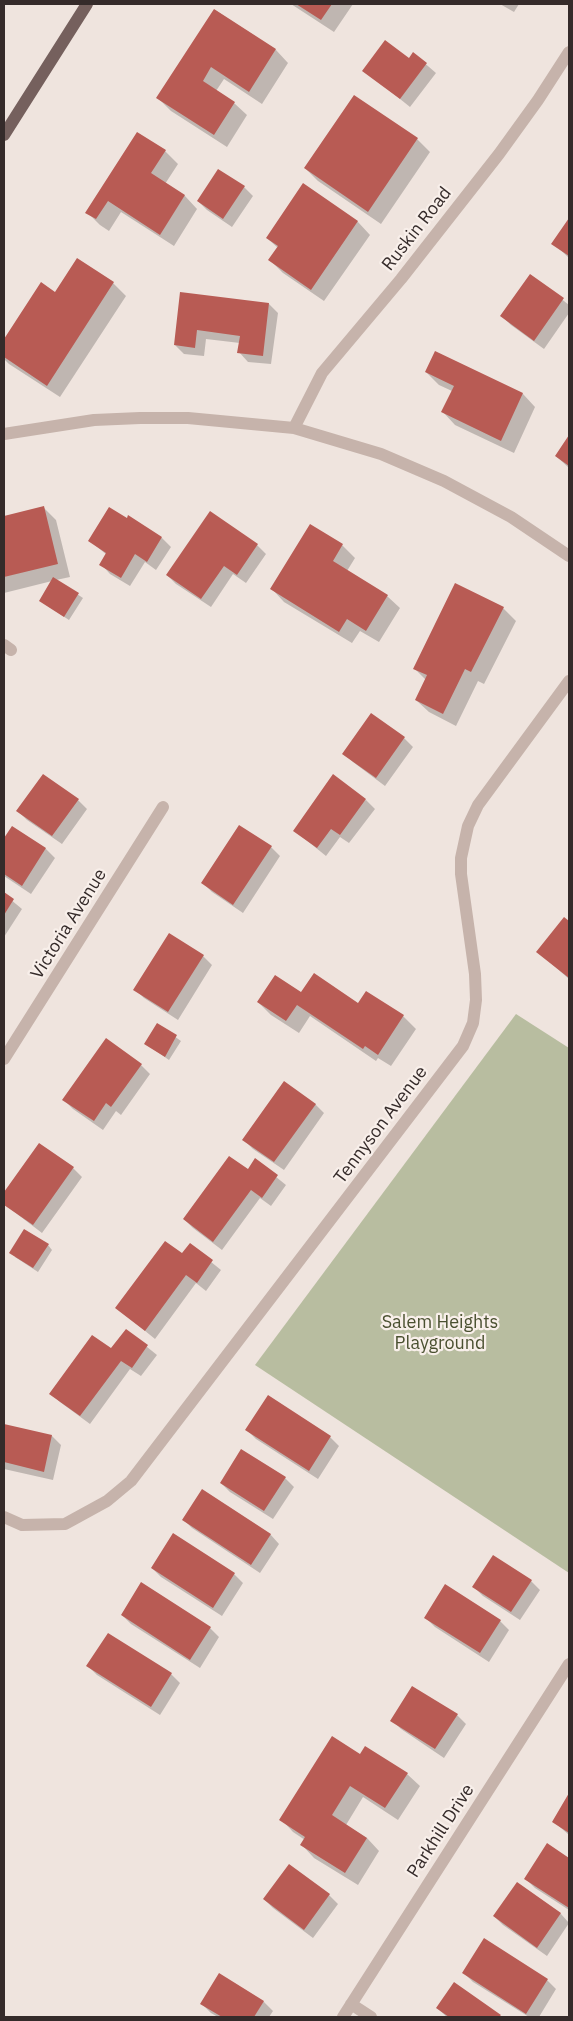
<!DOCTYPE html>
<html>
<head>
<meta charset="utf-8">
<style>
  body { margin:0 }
  #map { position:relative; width:573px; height:2021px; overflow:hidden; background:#efe4de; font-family:"IBM Plex Sans",sans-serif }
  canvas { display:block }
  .frame { position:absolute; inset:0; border:5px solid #352b2a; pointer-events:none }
</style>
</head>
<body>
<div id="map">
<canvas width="573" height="2021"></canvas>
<div class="frame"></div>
</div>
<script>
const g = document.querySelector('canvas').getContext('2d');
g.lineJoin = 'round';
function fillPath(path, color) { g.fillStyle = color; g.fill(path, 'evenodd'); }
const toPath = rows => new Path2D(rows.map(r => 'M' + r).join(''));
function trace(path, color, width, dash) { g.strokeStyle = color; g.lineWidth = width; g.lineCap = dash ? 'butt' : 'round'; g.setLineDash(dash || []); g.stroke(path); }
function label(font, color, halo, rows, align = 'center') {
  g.font = font + ' "IBM Plex Sans",sans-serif'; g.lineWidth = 4.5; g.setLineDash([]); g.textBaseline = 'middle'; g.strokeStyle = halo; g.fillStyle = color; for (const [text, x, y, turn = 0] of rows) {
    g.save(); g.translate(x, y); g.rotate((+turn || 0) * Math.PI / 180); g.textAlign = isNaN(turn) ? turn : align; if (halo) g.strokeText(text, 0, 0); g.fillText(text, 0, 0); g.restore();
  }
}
fillPath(toPath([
  [516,1014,569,1048,569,1573,255,1365]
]), '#b8bda0');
fillPath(toPath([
  [291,4,353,4,334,32],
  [500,4,519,4,514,12],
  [215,10,276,50,288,63,262,104,224,79,216,91,234,103,247,115,227,147,171,111,158,98],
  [414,54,436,73,410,107,364,70,409,60],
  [138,133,165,151,178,164,165,184,185,196,197,209,174,246,121,212,109,231,100,225,87,212],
  [417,139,430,152,381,224,318,181,305,168],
  [303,185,358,222,370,235,324,301,283,273,270,260,278,248,267,238],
  [244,187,253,196,232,227,207,210,198,201],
  [569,220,569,258,553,243],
  [78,260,113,283,126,296,60,397,9,364,4,359,4,341,41,284,55,293],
  [531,275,569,305,569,313,544,349,511,325,502,316],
  [181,293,269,304,278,313,271,364,248,362,239,352,240,343,206,339,204,356,184,354,175,345],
  [436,352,523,394,535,407,514,453,455,425,443,412,452,391,439,385,426,372],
  [569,437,569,468,556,456],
  [43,507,56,520,70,577,56,580,83,598,69,620,40,601,52,581,4,593,4,517],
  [162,538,171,547,156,570,145,562,130,586,110,574,101,564,107,555,90,541],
  [257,545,266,554,246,583,233,574,211,607,176,584,167,575],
  [342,545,355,558,347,571,387,596,400,608,379,642,360,631,352,643,284,602,272,589],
  [503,608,516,621,484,684,478,681,456,726,429,712,416,700,426,680,414,668],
  [404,738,413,747,385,786,353,762,344,753],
  [78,800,87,809,62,844,27,820,18,811],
  [366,800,375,809,349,843,340,837,326,856,295,831],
  [12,827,46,849,55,858,31,894,4,876,4,841],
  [271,847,280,856,243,913,212,892,203,883],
  [4,894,22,909,4,937],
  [564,919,569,922,569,979,538,952],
  [169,934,203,956,212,965,178,1020,144,998,135,989],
  [302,994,358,1005,403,1016,416,1029,391,1066,378,1058,376,1061,310,1016,299,1033,271,1015,258,1002],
  [157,1024,181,1041,169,1060,146,1044],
  [141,1065,150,1074,121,1115,116,1111,103,1130,73,1109,64,1100],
  [315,1104,324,1113,284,1170,253,1149,244,1140],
  [39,1144,73,1168,82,1177,42,1233,4,1204,4,1194],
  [255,1160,286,1185,271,1206,260,1198,222,1250,193,1228,184,1219,248,1170],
  [48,1245,52,1250,38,1272,15,1257],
  [190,1245,221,1270,206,1291,196,1283,155,1339,117,1308,183,1255],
  [126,1330,157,1355,141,1376,130,1369,90,1424,60,1402,51,1393,111,1350],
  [4,1425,52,1436,61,1445,53,1480,4,1469],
  [247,1430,330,1437,339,1446,318,1479,256,1439],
  [285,1478,294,1487,273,1519,230,1492,221,1483],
  [183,1519,270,1534,279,1544,260,1573,192,1528],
  [152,1568,234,1574,243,1583,222,1616,161,1577],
  [531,1581,540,1590,520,1620,483,1596,474,1587],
  [142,1584,210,1628,219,1637,200,1668,131,1624,122,1615],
  [426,1618,500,1621,509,1630,489,1662,435,1627],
  [108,1634,171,1674,180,1683,160,1715,97,1675,88,1666],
  [457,1715,466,1724,444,1758,401,1729,392,1720],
  [361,1756,407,1774,420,1786,398,1820,363,1797,346,1825,367,1838,379,1851,358,1885,314,1858,302,1845,305,1840,293,1832,281,1819],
  [569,1796,569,1835,553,1821],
  [547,1845,569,1859,569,1910,535,1888,526,1879],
  [289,1866,329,1895,338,1904,313,1938,273,1908,264,1899],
  [517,1884,561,1914,569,1923,547,1956,503,1925,494,1916],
  [485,1940,547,1980,556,1989,539,2017,529,2017,473,1982,464,1973],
  [219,1975,264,2002,273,2011,269,2017,218,2017,211,2013,202,2004],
  [437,2008,500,2016,502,2017,447,2017]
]), '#0003');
fillPath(toPath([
  [296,4,332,4,321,20],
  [214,9,276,49,249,92,211,67,203,81,235,102,214,135,156,98],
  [385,40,409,58,413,52,427,63,400,99,362,71],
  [354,95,418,138,368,212,304,168],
  [137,132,166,150,151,173,185,195,160,235,108,201,96,219,85,213],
  [218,169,245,186,223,219,197,201],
  [303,183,358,221,311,290,268,260,278,246,266,238],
  [569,218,569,256,551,244],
  [77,258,114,282,47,386,4,357,4,339,41,282,55,292],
  [530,274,564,298,534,341,500,316],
  [180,292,269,303,263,356,237,353,240,336,197,330,195,348,174,345],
  [435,351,523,393,501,441,441,412,454,386,425,372],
  [569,435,569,466,555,456],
  [44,506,58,564,4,577,4,516],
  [109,507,127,518,128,515,162,537,147,562,135,554,121,578,99,565,106,553,88,541],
  [210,511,258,544,237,575,224,566,201,599,166,575],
  [310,524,343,544,333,561,388,595,366,631,347,619,339,632,270,589],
  [53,577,79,593,64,617,39,601],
  [455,583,504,607,471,672,465,669,443,714,415,700,427,675,413,669],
  [371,713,405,737,376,778,342,754],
  [43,774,79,799,52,836,16,811],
  [333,774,366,799,340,835,331,829,317,848,293,831],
  [239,825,272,846,233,905,201,883],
  [12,826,46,848,22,886,4,874,4,838],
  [4,892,14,899,4,915],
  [564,917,569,921,569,978,536,952],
  [169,933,204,955,168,1012,133,990],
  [314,973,358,1003,366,991,404,1015,378,1055,365,1046,363,1049,297,1005,286,1021,257,1002,275,975,301,992],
  [157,1023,177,1035,165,1057,144,1044],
  [106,1038,142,1064,111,1107,106,1103,94,1121,62,1100],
  [284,1081,316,1104,274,1162,242,1140],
  [39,1143,74,1167,33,1225,4,1205,4,1192],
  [229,1156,248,1169,255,1158,278,1175,262,1198,251,1190,213,1242,183,1219],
  [24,1229,49,1244,33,1268,9,1253],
  [165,1241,182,1253,190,1243,213,1260,197,1283,186,1275,145,1331,115,1308],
  [126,1329,148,1345,132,1368,121,1361,80,1416,49,1394,92,1335,111,1348],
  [268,1395,331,1436,309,1471,245,1430],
  [4,1424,52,1435,44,1472,4,1462],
  [241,1449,286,1477,264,1511,220,1483],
  [202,1489,271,1534,251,1565,182,1520],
  [173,1533,235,1573,213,1608,151,1568],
  [493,1555,532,1580,511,1612,472,1587],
  [141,1582,211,1627,190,1660,121,1615],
  [445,1584,501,1620,480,1653,424,1618],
  [108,1633,172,1673,151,1707,86,1666],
  [412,1686,458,1714,435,1749,390,1721],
  [332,1736,360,1754,365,1746,408,1773,385,1808,350,1786,332,1815,367,1838,345,1873,300,1845,305,1837,279,1820],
  [569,1793,569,1833,552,1822],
  [547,1843,569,1858,569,1908,524,1879],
  [289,1864,330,1894,304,1930,263,1899],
  [517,1882,561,1913,537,1948,493,1916],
  [484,1938,548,1979,526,2014,462,1973],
  [219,1973,264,2001,254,2017,222,2017,200,2004],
  [454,1982,501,2015,499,2017,449,2017,436,2008]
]), '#b85b54');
trace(toPath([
  [294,428,322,373,401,279,499,154,538,100,569,52],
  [4,434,94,420,140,418,188,418,294,428,381,454,444,481,511,517,569,556],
  [4,645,11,650],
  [4,1059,163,807],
  [4,1517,22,1525,65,1524,107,1501,131,1481,463,1046,473,1023,476,1000,475,974,461,874,461,858,468,826,478,805,569,681],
  [351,2004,371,2017],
  [343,2017,569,1664]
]), '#c6b3ab', 12);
trace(toPath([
  [4,135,87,4]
]), '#75605d', 12);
label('18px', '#352b2a', '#f8efea', [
  ["Ruskin Road",417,229,-52],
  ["Victoria Avenue",69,924,-58],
  ["Tennyson Avenue",381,1125,-53],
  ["Parkhill Drive",441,1831,-57]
]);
label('18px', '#4a5030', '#f8efea', [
  ["Salem Heights",440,1323],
  ["Playground",440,1344]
]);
</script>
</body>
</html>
